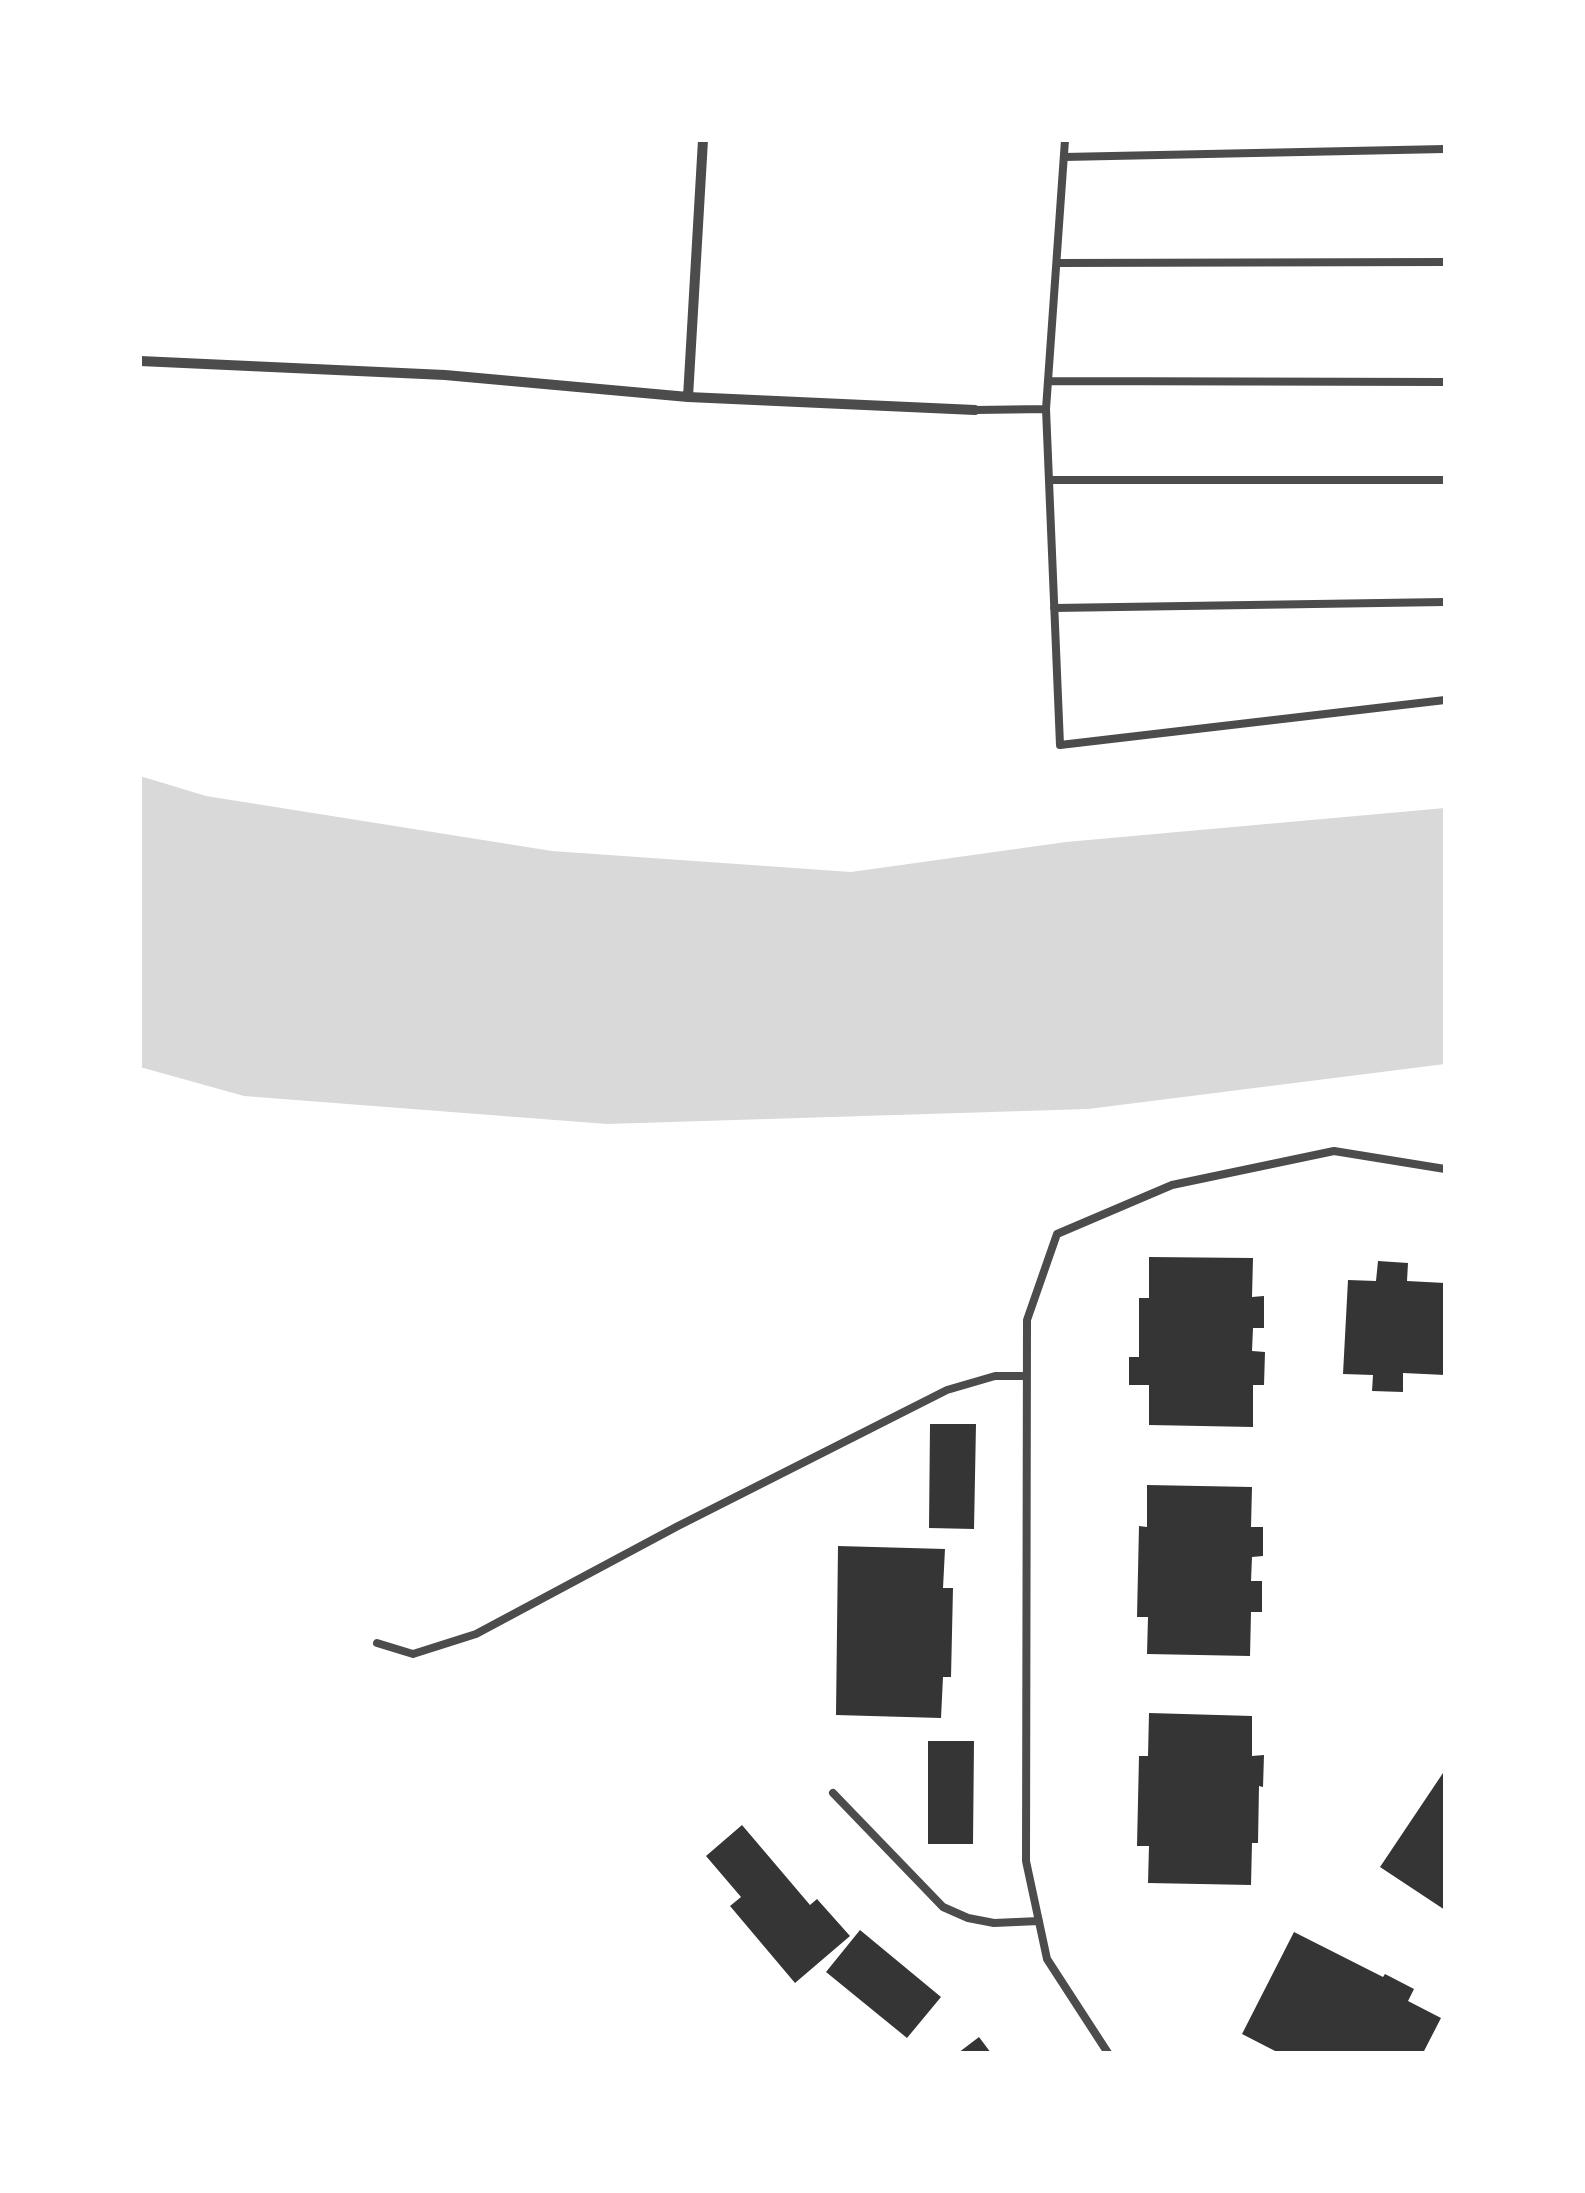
<!DOCTYPE html>
<html>
<head>
<meta charset="utf-8">
<style>
  body { margin:0 }
  #map { position:relative; width:1585px; height:2193px; overflow:hidden; background:#fff; font-family:"Fira Sans",sans-serif }
  canvas { display:block }
  .frame { position:absolute; inset:0; border:142px solid #fff; pointer-events:none }
</style>
</head>
<body>
<div id="map">
<canvas width="1585" height="2193"></canvas>
<div class="frame"></div>
</div>
<script>
const g = document.querySelector('canvas').getContext('2d');
g.lineJoin = 'round';
function fillPath(path, color) { g.fillStyle = color; g.fill(path, 'evenodd'); }
const toPath = rows => new Path2D(rows.map(r => 'M' + r).join(''));
function trace(path, color, width, dash) { g.strokeStyle = color; g.lineWidth = width; g.lineCap = dash ? 'butt' : 'round'; g.setLineDash(dash || []); g.stroke(path); }
fillPath(toPath([
  [140,776,206,796,552,851,851,872,1066,842,1445,808,1445,1064,1088,1109,607,1124,244,1096,140,1067]
]), '#d9d9d9');
fillPath(toPath([
  [1149,1257,1253,1258,1252,1297,1264,1296,1264,1328,1253,1328,1252,1351,1265,1352,1264,1385,1253,1385,1253,1427,1149,1425,1149,1385,1129,1385,1129,1357,1139,1357,1139,1298,1149,1298],
  [1378,1261,1408,1263,1407,1281,1445,1283,1445,1375,1403,1373,1403,1392,1372,1391,1373,1375,1343,1374,1348,1280,1376,1281],
  [930,1424,976,1424,974,1529,929,1528],
  [1147,1485,1252,1487,1251,1527,1263,1527,1263,1556,1252,1557,1251,1581,1262,1581,1262,1612,1251,1612,1250,1656,1147,1654,1148,1617,1137,1617,1139,1526,1147,1527],
  [838,1546,945,1549,943,1588,953,1588,951,1677,943,1677,941,1718,836,1715],
  [1149,1713,1252,1716,1252,1756,1264,1755,1263,1787,1259,1786,1258,1843,1252,1843,1251,1885,1148,1883,1149,1846,1137,1846,1139,1756,1148,1756],
  [928,1741,974,1741,973,1844,928,1844],
  [1445,1770,1445,1910,1380,1867],
  [742,1825,810,1905,817,1899,850,1936,795,1983,730,1906,741,1897,706,1856],
  [860,1930,941,1997,907,2038,826,1972],
  [1294,1932,1383,1977,1385,1974,1414,1989,1408,2001,1441,2018,1423,2053,1279,2053,1242,2034],
  [979,2037,991,2053,958,2053]
]), '#353535');
trace(toPath([
  [1064,157,1445,149],
  [1057,263,1445,262],
  [1048,381,1445,382],
  [1046,409,1060,745,1445,700],
  [975,410,1046,409,1065,140],
  [1049,480,1445,480],
  [1054,608,1445,602],
  [377,1643,413,1654,476,1634,678,1526,947,1390,995,1376,1027,1376],
  [833,1793,943,1907,968,1918,994,1923,1039,1921],
  [1108,2053,1047,1959,1026,1861,1027,1320,1057,1234,1172,1185,1334,1151,1445,1169]
]), '#4c4c4c', 8);
trace(toPath([
  [140,361,445,375,688,397,975,410],
  [688,397,703,140]
]), '#4c4c4c', 10);
</script>
</body>
</html>
